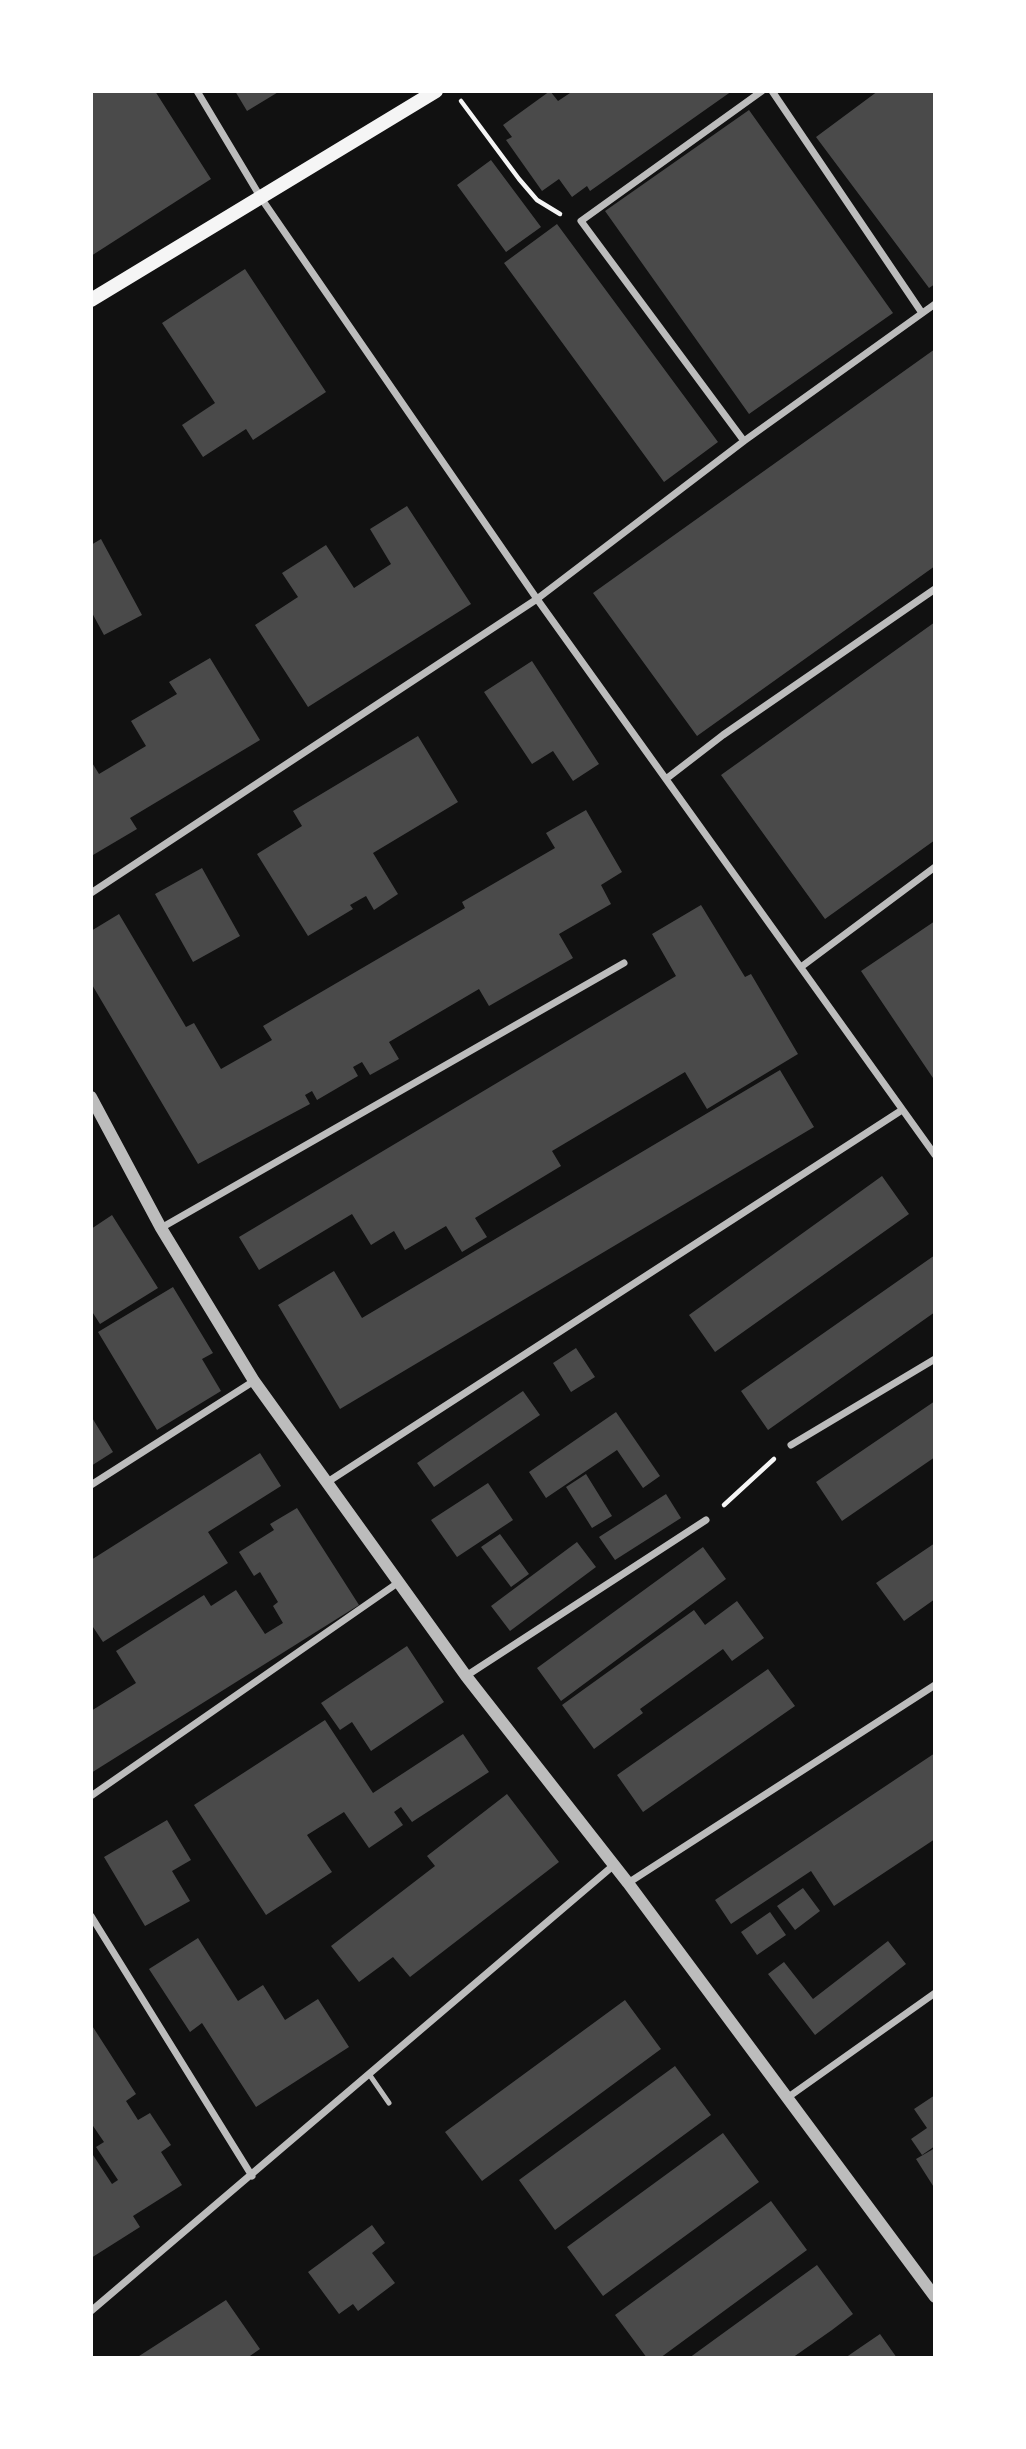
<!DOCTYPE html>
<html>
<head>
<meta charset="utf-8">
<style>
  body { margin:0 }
  #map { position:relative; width:1026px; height:2449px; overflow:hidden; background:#111; font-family:Rubik,sans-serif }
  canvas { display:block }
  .frame { position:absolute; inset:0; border:93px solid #fff; pointer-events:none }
</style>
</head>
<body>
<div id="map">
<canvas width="1026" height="2449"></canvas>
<div class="frame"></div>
</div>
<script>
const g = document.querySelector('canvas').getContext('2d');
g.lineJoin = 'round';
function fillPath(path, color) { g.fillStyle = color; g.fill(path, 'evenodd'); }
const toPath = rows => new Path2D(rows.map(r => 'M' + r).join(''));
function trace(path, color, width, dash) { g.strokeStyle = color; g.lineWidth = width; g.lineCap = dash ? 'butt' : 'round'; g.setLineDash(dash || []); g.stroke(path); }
fillPath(toPath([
  [91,91,155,91,211,179,91,256],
  [235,91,280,91,247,111],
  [550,91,558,101,573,91,732,91,590,191,587,186,572,197,559,179,542,191,506,140,512,137,503,125],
  [878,91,935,91,935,284,929,288,816,137],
  [749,110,893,313,749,414,605,211],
  [491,160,541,227,506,252,457,185],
  [557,224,718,442,664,482,504,263],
  [245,269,326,392,253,440,246,429,203,457,182,425,215,403,162,323],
  [935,349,935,566,697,736,593,593],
  [407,506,471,604,308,707,255,625,298,597,282,573,326,545,354,588,391,564,370,529],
  [101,539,142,615,104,635,91,611,91,545],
  [935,622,935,840,825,919,721,775],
  [210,658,260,740,130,818,137,829,93,855,91,761,99,774,146,746,131,721,177,694,169,682],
  [532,661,599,764,573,781,553,751,532,764,484,692],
  [418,736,458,802,373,853,398,894,374,910,366,896,350,905,353,909,308,936,257,854,302,826,293,811],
  [586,810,622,872,601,885,611,904,559,934,573,958,489,1006,479,989,389,1042,399,1059,370,1075,362,1062,353,1067,358,1076,317,1100,312,1091,305,1095,310,1104,198,1164,91,983,91,931,119,914,186,1027,194,1023,221,1069,272,1040,263,1026,465,908,462,902,555,848,546,833],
  [202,868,240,936,193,962,155,894],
  [701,905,745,977,751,974,798,1054,707,1109,685,1072,552,1151,561,1166,475,1218,487,1237,462,1252,446,1226,405,1250,394,1231,371,1245,352,1214,259,1270,239,1237,676,976,652,934],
  [935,921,935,1081,861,971],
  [780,1070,814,1127,340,1409,278,1305,334,1271,362,1318],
  [882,1176,909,1214,715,1352,689,1315],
  [112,1215,158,1288,100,1324,91,1310,91,1229],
  [935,1255,935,1312,768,1430,741,1391],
  [173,1287,213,1353,202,1359,221,1391,157,1430,98,1332],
  [576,1348,595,1377,571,1392,553,1363],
  [523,1391,540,1415,434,1487,417,1463],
  [935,1401,935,1457,842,1521,816,1482],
  [616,1412,660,1476,643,1488,617,1450,546,1498,529,1472],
  [91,1416,113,1452,91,1466],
  [260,1453,281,1486,208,1532,228,1563,103,1642,91,1624,91,1560],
  [586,1474,612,1516,592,1528,566,1487],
  [488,1483,513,1520,457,1557,431,1520],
  [666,1494,681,1518,615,1560,599,1537],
  [297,1508,359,1605,91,1773,91,1711,136,1683,116,1651,204,1595,211,1606,236,1590,265,1634,283,1623,273,1606,278,1602,260,1572,254,1576,239,1552,274,1530,270,1524],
  [500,1534,529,1574,511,1587,481,1547],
  [577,1542,596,1567,510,1631,491,1606],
  [935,1543,935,1599,904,1621,876,1583],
  [703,1547,726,1579,561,1701,537,1668],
  [737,1601,764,1638,732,1661,723,1649,640,1709,643,1713,594,1749,562,1705,694,1610,705,1625],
  [407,1646,444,1702,371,1751,352,1722,340,1730,321,1703],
  [768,1669,795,1706,643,1812,617,1775],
  [325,1720,373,1793,463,1734,489,1772,412,1822,401,1807,394,1812,403,1825,369,1848,344,1812,307,1835,332,1872,266,1915,194,1805],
  [935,1753,935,1839,834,1906,811,1871,731,1924,715,1900],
  [507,1794,559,1862,410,1977,393,1957,359,1982,331,1946,435,1866,427,1856],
  [167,1820,191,1860,172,1871,190,1901,145,1926,104,1857],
  [803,1888,820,1911,795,1930,777,1906],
  [770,1912,786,1935,757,1955,741,1932],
  [198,1938,238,2001,263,1985,285,2020,318,1999,349,2047,256,2107,202,2023,190,2032,149,1969],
  [888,1941,906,1964,815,2035,768,1974,784,1962,813,1999],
  [625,2000,661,2049,482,2181,445,2132],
  [91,2024,136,2094,126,2101,138,2120,150,2113,171,2145,161,2152,182,2185,133,2216,140,2227,91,2258,91,2152,112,2184,118,2180,96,2147,104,2142,91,2123],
  [675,2066,711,2115,555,2230,519,2180],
  [935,2095,935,2146,922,2155,911,2139,927,2128,914,2109],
  [723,2133,759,2182,603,2296,567,2247],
  [935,2148,935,2189,916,2159],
  [771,2201,807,2250,660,2358,647,2358,615,2315],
  [372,2225,385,2243,372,2253,395,2283,358,2311,353,2304,339,2314,308,2272],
  [817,2265,853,2314,832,2330,792,2358,689,2358],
  [226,2300,260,2349,247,2358,136,2358],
  [880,2334,897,2358,845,2358,858,2349]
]), '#4a4a4a');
trace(toPath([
  [461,101,519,179,537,200,560,214],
  [724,1505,774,1459]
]), '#f5f5f5', 4.5);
trace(toPath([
  [369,2074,389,2103]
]), '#bcbcbc', 5);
trace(toPath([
  [197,91,261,198,537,599,935,1155],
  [772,91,922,313],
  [744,441,581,221,762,91],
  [666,779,723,735,935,589],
  [91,893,537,599,744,441,935,304],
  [801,967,935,867],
  [161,1228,624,963],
  [791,1445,935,1359],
  [326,1483,902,1110],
  [91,1485,254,1381],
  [466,1676,706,1520],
  [91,1796,399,1582],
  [628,1883,935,1685],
  [91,1916,252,2176],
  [787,2098,935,1993],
  [91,2311,614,1865]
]), '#bcbcbc', 7);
trace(toPath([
  [91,1097,161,1228,254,1381,466,1676,628,1883,935,2297]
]), '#bcbcbc', 12);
trace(toPath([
  [91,300,436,91]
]), '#f5f5f5', 14);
</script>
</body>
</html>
